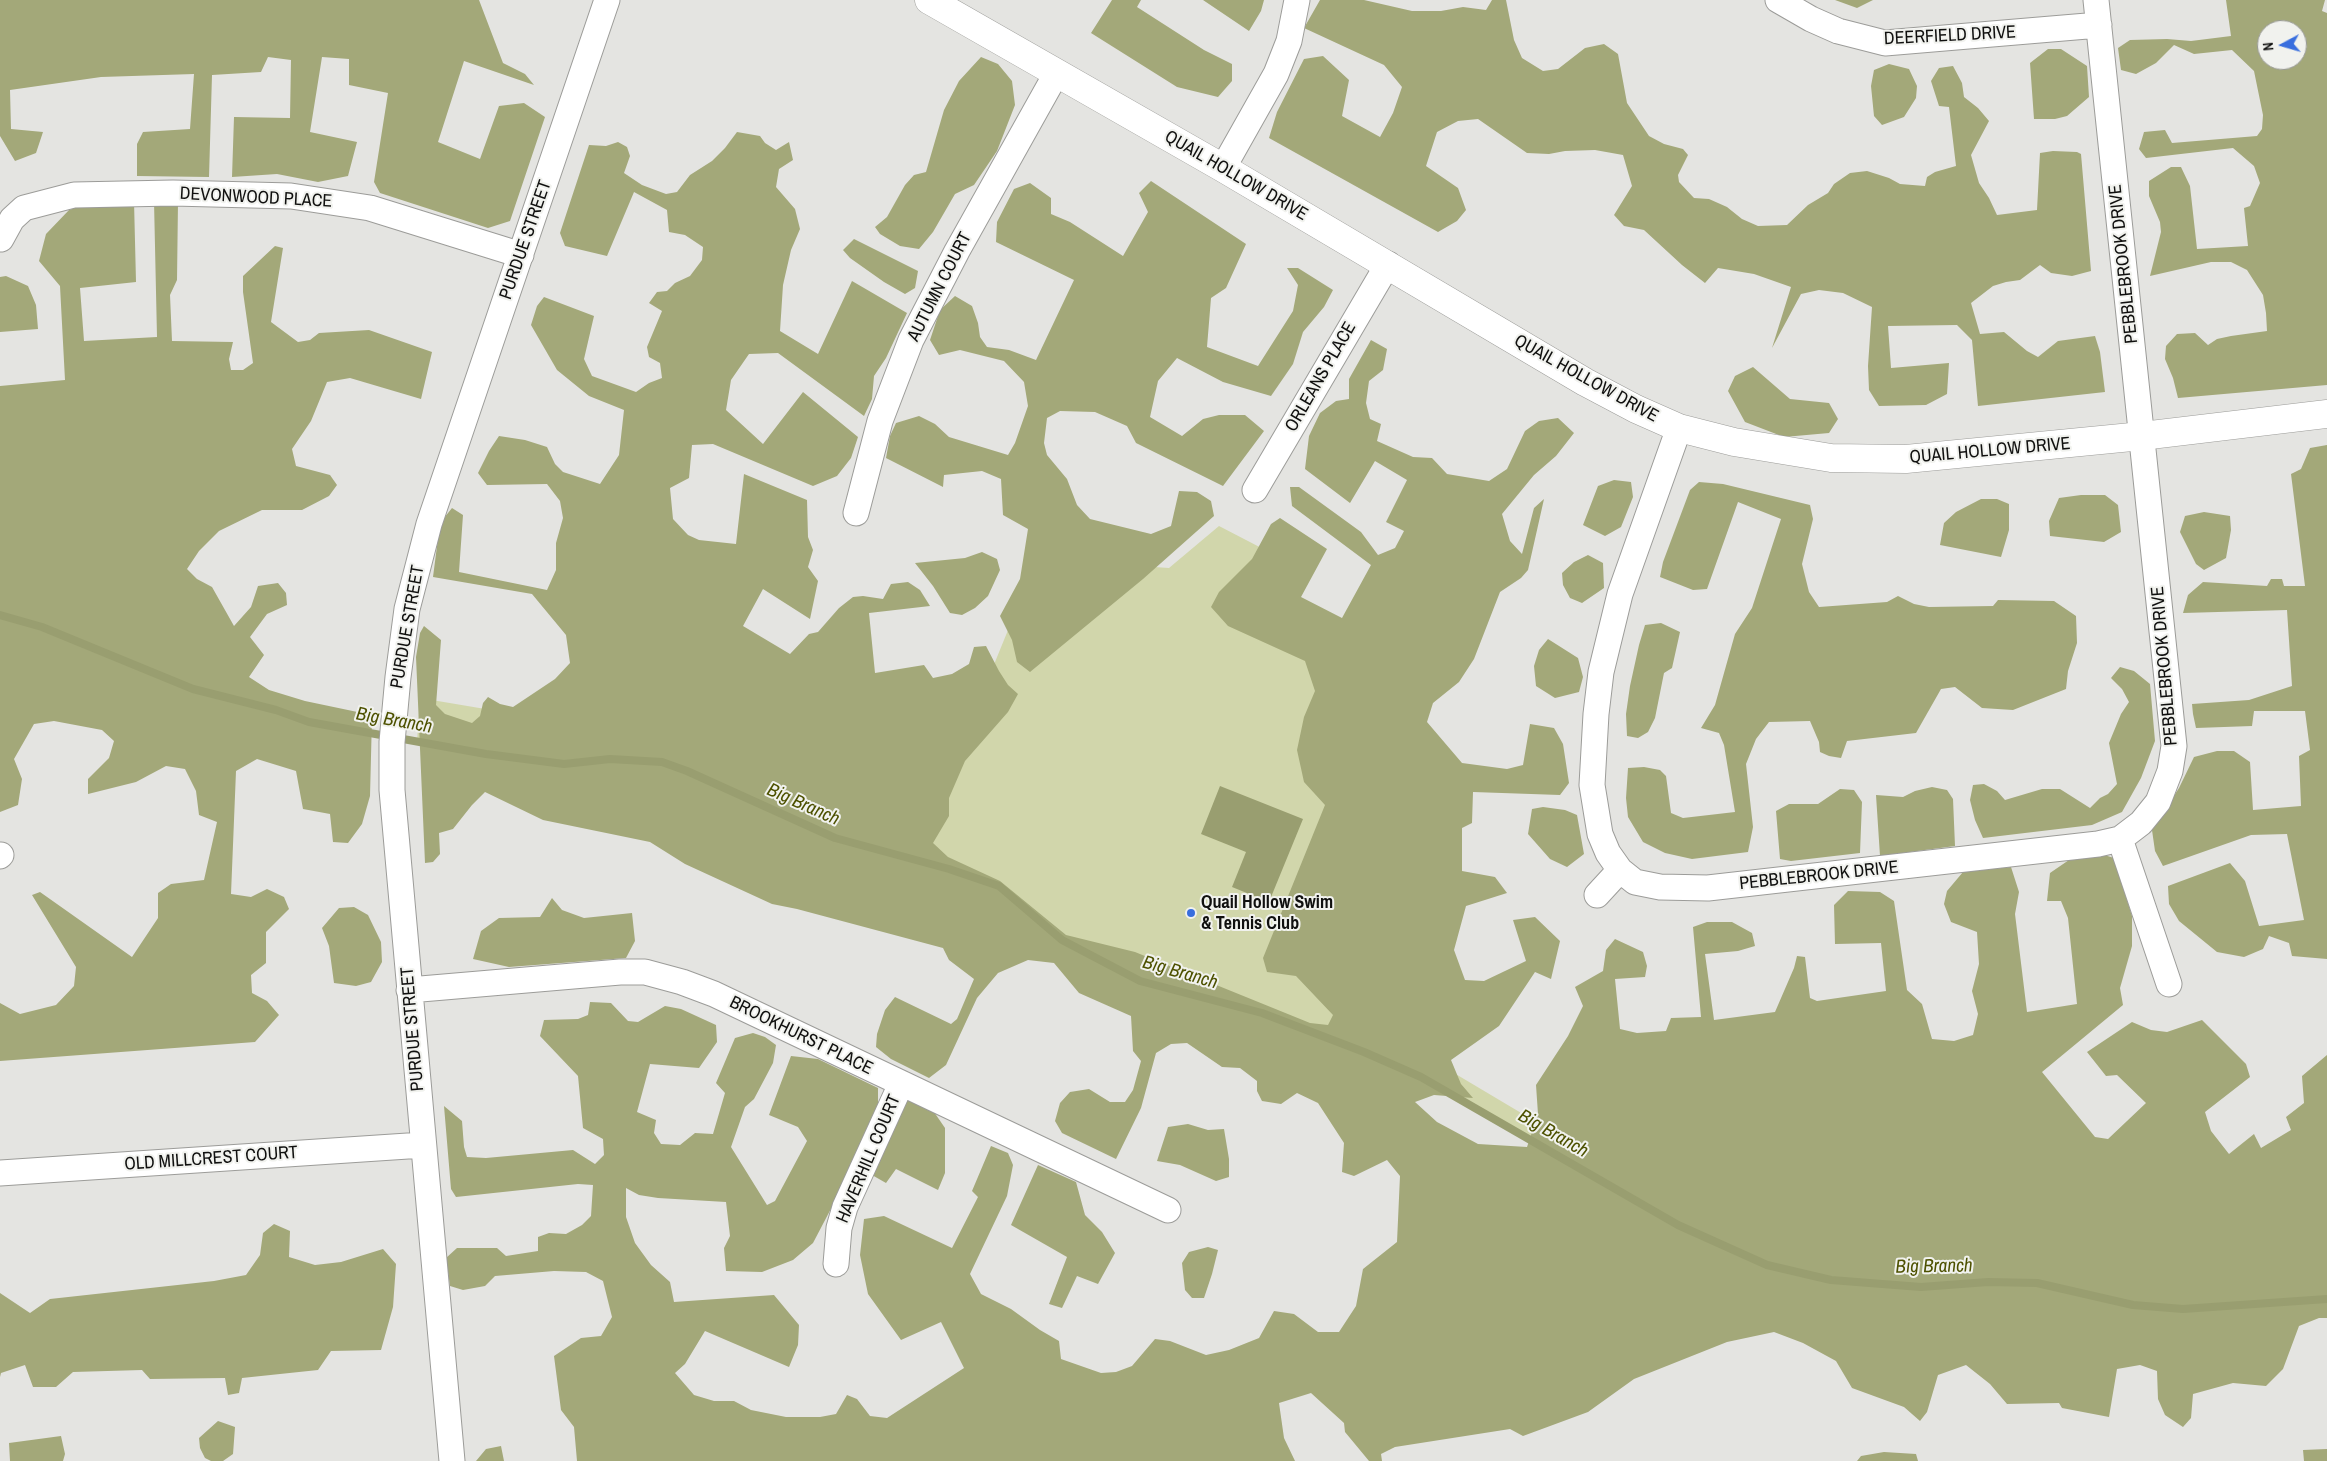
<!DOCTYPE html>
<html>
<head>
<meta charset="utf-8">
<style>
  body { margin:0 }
  #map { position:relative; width:2327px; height:1461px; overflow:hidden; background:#e4e4e1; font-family:"Archivo Narrow",sans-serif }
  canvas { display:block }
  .north { position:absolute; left:2257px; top:20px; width:50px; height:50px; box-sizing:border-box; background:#f1f2ee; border:1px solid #979895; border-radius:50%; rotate:264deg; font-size:14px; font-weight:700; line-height:20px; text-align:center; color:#10100f }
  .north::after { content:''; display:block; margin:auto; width:18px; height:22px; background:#386ede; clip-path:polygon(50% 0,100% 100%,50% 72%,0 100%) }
</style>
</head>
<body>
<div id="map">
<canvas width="2327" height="1461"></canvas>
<div class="north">N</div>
</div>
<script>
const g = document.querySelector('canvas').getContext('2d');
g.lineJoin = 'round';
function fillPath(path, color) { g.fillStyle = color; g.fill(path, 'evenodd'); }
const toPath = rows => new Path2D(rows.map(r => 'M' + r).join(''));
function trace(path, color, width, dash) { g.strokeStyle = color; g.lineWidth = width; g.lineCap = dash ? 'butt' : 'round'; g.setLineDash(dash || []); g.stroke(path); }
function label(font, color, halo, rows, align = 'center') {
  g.font = font + ' "Archivo Narrow",sans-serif'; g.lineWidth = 4; g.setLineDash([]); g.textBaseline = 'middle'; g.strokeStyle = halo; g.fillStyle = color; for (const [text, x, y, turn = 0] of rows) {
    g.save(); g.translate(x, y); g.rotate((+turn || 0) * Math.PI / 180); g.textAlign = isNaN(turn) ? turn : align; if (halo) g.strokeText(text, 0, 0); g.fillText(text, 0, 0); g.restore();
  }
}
fillPath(toPath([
  [1219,526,1273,554,1269,618,1386,696,1338,1004,1538,1123,1569,1162,1421,1077,486,754,417,742,420,698,823,766,962,743,1037,559,1169,568]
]), '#d1d6ab');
fillPath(toPath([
  [0,0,479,0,503,63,525,74,534,85,464,61,438,142,480,159,499,106,524,103,545,117,510,221,488,228,380,193,374,182,388,93,349,85,349,59,322,57,310,132,357,142,348,176,318,182,277,174,232,177,234,117,290,118,291,60,268,57,261,72,212,75,209,177,137,176,137,144,143,132,190,129,194,74,101,77,10,90,11,129,43,132,36,153,15,161,0,136],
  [1112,0,1141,0,1137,7,1204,50,1232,64,1232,81,1218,97,1177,87,1091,33],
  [1203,0,1264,0,1261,11,1249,31],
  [1320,0,1364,0,1412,11,1441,11,1463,7,1486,10,1492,0,1506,0,1514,40,1522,58,1543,71,1558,69,1585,48,1604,44,1618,54,1627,103,1649,136,1664,144,1683,149,1688,155,1678,175,1679,182,1694,198,1709,199,1727,207,1742,219,1758,226,1787,225,1808,205,1828,193,1834,184,1850,173,1867,171,1889,178,1900,184,1925,186,1927,177,1935,172,1956,166,1949,107,1939,106,1931,81,1939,68,1953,66,1962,83,1964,97,1978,108,1989,121,1971,155,1979,183,1989,198,1997,215,2037,210,2040,153,2053,151,2077,152,2081,154,2091,271,2072,276,2051,273,2040,265,2020,280,2006,282,1993,286,1971,303,1980,334,2004,332,2027,351,2038,357,2058,341,2095,336,2100,352,2105,392,1978,406,1972,340,1957,325,1888,326,1891,368,1949,363,1947,394,1926,405,1879,406,1869,390,1868,366,1872,307,1843,293,1819,290,1801,294,1772,348,1791,287,1754,274,1718,268,1705,283,1682,265,1644,230,1624,226,1614,215,1632,186,1623,155,1595,150,1565,151,1549,154,1527,153,1478,119,1458,121,1437,132,1426,166,1458,188,1466,210,1457,221,1438,232,1269,138,1277,112,1304,59,1323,56,1349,80,1342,116,1380,137,1393,113,1402,87,1384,65,1304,28],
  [1835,0,1873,0,1857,8],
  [2226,0,2325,0,2322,11,2327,13,2327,385,2178,398,2173,378,2165,359,2166,346,2177,334,2195,333,2208,345,2217,339,2231,336,2267,331,2266,313,2263,295,2247,270,2231,262,2211,262,2150,276,2161,232,2160,222,2149,196,2149,181,2171,167,2181,167,2190,186,2197,249,2248,246,2244,208,2250,206,2260,183,2254,166,2233,148,2146,158,2139,149,2144,132,2165,130,2172,143,2257,136,2262,129,2263,115,2254,71,2232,50,2194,54,2174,45,2156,63,2136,74,2121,70,2118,48,2130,40,2167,39,2191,41,2231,36],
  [2267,30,2297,30,2297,60,2267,60],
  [2048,49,2061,49,2087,66,2089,97,2067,116,2055,119,2034,119,2030,63],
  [981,57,998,64,1012,81,1015,105,997,151,974,185,955,194,933,232,919,249,900,246,880,234,875,227,887,217,905,185,914,175,926,172,944,110,959,81],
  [1889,64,1909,69,1917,86,1916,98,1904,117,1882,125,1874,116,1871,86,1874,70],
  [737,132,760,136,765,143,776,150,789,142,793,160,779,169,776,187,795,209,800,229,791,250,783,285,780,331,818,354,852,281,907,313,886,358,874,376,872,399,864,416,778,353,749,354,731,380,726,410,763,444,803,392,858,437,851,458,837,476,813,486,713,444,692,445,689,478,670,488,673,519,688,535,699,540,736,544,744,474,807,500,808,537,813,550,808,567,818,581,810,619,763,589,743,626,790,654,809,634,818,632,839,608,853,597,863,596,883,599,891,584,908,582,920,590,930,606,869,613,875,673,924,665,933,678,952,674,969,664,974,647,986,646,999,671,1008,685,1018,694,1008,712,965,761,949,798,949,816,933,843,948,857,1000,881,1066,935,1135,952,1310,1023,1328,1025,1333,1015,1296,976,1267,972,1263,958,1325,805,1304,782,1297,750,1304,717,1315,691,1305,661,1228,626,1211,607,1219,592,1252,559,1271,524,1280,518,1327,549,1301,597,1342,618,1371,565,1292,506,1290,487,1299,487,1361,532,1378,555,1395,548,1404,531,1386,522,1407,480,1375,461,1350,503,1305,469,1309,436,1320,413,1336,401,1349,399,1349,379,1371,340,1387,349,1383,370,1369,381,1366,403,1370,419,1381,424,1377,441,1413,457,1432,458,1447,474,1489,481,1507,469,1525,431,1539,421,1558,418,1574,433,1556,456,1534,475,1502,514,1510,541,1522,554,1534,508,1544,499,1528,570,1521,578,1500,592,1474,659,1459,682,1433,703,1427,722,1462,763,1507,769,1523,765,1530,724,1554,728,1563,744,1569,783,1560,795,1473,792,1472,823,1462,828,1462,871,1495,877,1507,893,1466,906,1454,950,1465,980,1484,981,1526,961,1513,920,1535,917,1560,941,1551,979,1535,972,1499,1026,1451,1060,1461,1084,1473,1098,1434,1095,1415,1102,1437,1122,1478,1144,1527,1147,1538,1114,1536,1085,1568,1036,1583,1006,1575,987,1603,971,1606,950,1615,939,1643,952,1647,966,1645,977,1615,979,1620,1029,1637,1033,1666,1031,1671,1018,1701,1017,1693,927,1707,922,1732,922,1752,933,1755,946,1738,951,1705,954,1714,1020,1775,1012,1794,968,1797,956,1805,957,1810,998,1817,1001,1886,991,1881,943,1835,944,1834,905,1848,891,1880,892,1894,901,1907,990,1922,1004,1932,1039,1954,1041,1973,1035,1978,1014,1972,991,1979,964,1977,932,1951,922,1944,904,1947,891,1963,872,2011,867,2019,892,2015,914,2027,1012,2077,1004,2068,918,2061,901,2047,901,2050,873,2085,849,2114,858,2132,916,2132,946,2120,988,2123,1005,2042,1072,2095,1137,2108,1139,2146,1103,2117,1075,2106,1076,2087,1052,2132,1022,2151,1030,2167,1032,2202,1020,2246,1064,2250,1077,2205,1112,2211,1131,2229,1154,2254,1134,2261,1148,2291,1130,2286,1117,2304,1103,2302,1076,2327,1055,2327,1318,2319,1318,2299,1326,2283,1369,2266,1386,2233,1383,2193,1394,2191,1418,2183,1427,2165,1415,2158,1399,2157,1371,2140,1365,2117,1369,2109,1417,2062,1408,2059,1403,2007,1404,1990,1384,1966,1365,1938,1375,1927,1412,1920,1421,1904,1407,1852,1388,1836,1361,1803,1343,1774,1332,1727,1342,1634,1379,1588,1412,1523,1436,1510,1429,1395,1447,1381,1454,1382,1461,1369,1461,1345,1432,1344,1423,1311,1393,1279,1403,1284,1438,1295,1461,577,1461,574,1427,561,1410,554,1356,581,1338,601,1336,612,1317,603,1281,586,1272,554,1271,495,1276,485,1286,463,1290,450,1286,446,1258,457,1248,497,1248,506,1256,538,1251,538,1237,549,1233,566,1234,582,1225,591,1216,593,1185,578,1184,456,1197,451,1189,444,1106,462,1121,464,1147,467,1157,486,1158,573,1150,595,1164,604,1155,603,1139,583,1128,578,1076,540,1036,544,1020,578,1019,588,1015,590,1002,611,1003,628,1021,638,1022,665,1006,681,1009,716,1025,717,1042,699,1068,650,1064,637,1112,656,1120,654,1133,661,1144,680,1145,695,1133,713,1134,725,1093,716,1083,735,1038,753,1033,765,1037,776,1045,773,1063,754,1099,745,1107,731,1147,767,1205,775,1201,807,1141,798,1127,769,1115,791,1056,818,1059,878,1088,878,1119,813,1243,793,1260,762,1272,726,1271,724,1248,730,1236,726,1202,658,1198,639,1195,626,1188,626,1217,635,1243,651,1265,670,1282,674,1302,774,1295,799,1325,798,1345,789,1367,705,1331,685,1364,675,1373,694,1395,714,1401,734,1401,751,1410,786,1417,820,1417,836,1414,847,1395,857,1399,870,1416,887,1418,964,1368,941,1322,901,1340,868,1294,860,1255,864,1219,884,1216,952,1248,978,1197,972,1191,991,1146,1008,1153,1013,1165,1007,1196,970,1274,981,1294,1011,1309,1040,1330,1059,1341,1061,1359,1101,1373,1116,1372,1132,1366,1155,1339,1170,1341,1206,1355,1229,1350,1259,1338,1274,1311,1294,1314,1318,1332,1339,1332,1356,1306,1363,1269,1397,1242,1400,1176,1387,1160,1354,1176,1342,1172,1344,1143,1318,1103,1297,1093,1281,1104,1262,1101,1257,1091,1257,1081,1240,1068,1222,1067,1187,1043,1171,1044,1156,1053,1141,1108,1116,1159,1062,1133,1055,1121,1060,1103,1070,1092,1089,1089,1110,1102,1125,1102,1133,1090,1141,1061,1133,1051,1131,1016,1079,993,1054,963,1028,960,998,973,977,998,946,1065,929,1078,891,1059,876,1047,877,1034,885,1010,895,997,951,1024,957,1019,974,979,949,960,943,948,797,909,772,904,685,864,650,842,543,820,485,792,472,805,453,829,439,833,440,854,433,862,425,863,416,657,420,633,424,626,441,640,436,705,445,714,472,723,480,716,483,703,488,697,500,704,513,707,555,679,570,663,566,635,532,594,433,577,440,523,452,508,463,515,459,572,547,590,556,570,556,543,563,518,560,501,547,484,487,485,478,473,489,451,499,436,525,440,547,447,555,464,563,472,600,484,619,455,624,410,589,396,557,370,531,325,537,306,544,297,594,316,584,359,592,376,636,392,649,383,662,378,660,363,649,357,647,347,662,311,649,303,657,292,667,291,675,283,690,276,702,260,703,247,685,235,669,232,667,210,634,192,607,256,565,246,560,233,589,145,606,146,618,142,627,147,630,156,624,173,642,185,666,194,677,192,690,175,712,161,725,148],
  [1151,181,1246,244,1226,288,1211,298,1207,347,1258,366,1293,311,1298,285,1287,268,1298,268,1333,290,1324,307,1303,332,1293,364,1271,396,1223,382,1177,358,1158,381,1150,417,1182,436,1203,419,1219,415,1245,415,1264,431,1223,486,1136,443,1127,426,1095,412,1060,411,1047,418,1044,443,1047,455,1067,479,1077,505,1090,519,1151,534,1171,526,1179,491,1197,492,1211,501,1214,516,1143,579,1030,672,1017,662,1012,640,1000,616,1020,579,1028,529,1003,515,1001,479,982,471,944,475,943,487,886,458,890,436,896,423,919,416,935,424,949,437,1008,455,1015,443,1028,406,1024,382,1004,361,960,350,939,355,930,340,940,310,955,296,972,306,978,323,980,337,987,347,1009,350,1036,360,1074,280,996,242,997,222,1014,189,1030,183,1051,198,1051,214,1070,222,1123,256,1148,212,1139,193],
  [134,201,136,282,80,288,84,341,157,337,154,201,178,202,177,280,170,295,172,341,233,342,229,359,231,370,243,370,253,363,243,292,243,276,275,246,283,248,271,322,298,342,310,340,319,333,369,330,432,352,421,399,350,378,327,382,311,421,292,449,296,466,330,475,337,485,329,496,302,510,262,510,219,531,199,551,187,569,197,579,212,587,234,626,251,607,258,586,278,583,286,593,287,605,267,614,250,637,264,655,249,677,269,690,305,701,367,714,372,717,370,796,362,824,348,843,333,842,330,814,303,809,296,771,257,759,236,771,231,894,251,897,267,889,284,897,289,909,266,932,266,963,251,975,252,993,267,1001,279,1015,255,1042,0,1061,0,1003,20,1014,56,1005,74,986,76,967,32,895,40,892,132,957,158,918,158,893,171,884,204,880,217,822,199,815,196,791,185,769,166,766,136,782,88,794,88,779,109,758,114,741,102,730,54,721,34,724,14,759,22,779,18,805,0,812,0,386,65,380,60,286,39,261,46,234,69,210,89,203],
  [854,239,918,271,915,288,905,294,884,282,850,258,843,250],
  [6,276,28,286,36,305,38,329,0,332,0,277],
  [1753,367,1790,399,1829,403,1838,419,1829,433,1784,437,1745,422,1728,391,1735,376],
  [2327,445,2327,959,2292,956,2289,943,2269,936,2263,949,2244,957,2217,952,2179,921,2169,904,2168,886,2230,863,2245,881,2259,926,2304,920,2287,834,2251,835,2163,866,2155,851,2152,830,2179,788,2194,757,2217,751,2234,751,2250,762,2253,810,2301,806,2299,756,2310,750,2305,711,2254,711,2252,726,2196,728,2193,714,2192,704,2249,700,2292,686,2287,610,2183,613,2188,595,2203,582,2267,586,2271,579,2282,579,2284,586,2305,586,2291,474,2301,469,2310,448],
  [1614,480,1631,482,1633,497,1621,527,1605,536,1583,525,1598,486],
  [1699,482,1723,484,1810,505,1813,519,1802,564,1809,592,1819,607,1887,602,1898,596,1914,604,1929,607,1993,606,1998,600,2054,601,2076,616,2077,643,2068,671,2066,689,2013,710,1982,708,1955,687,1941,689,1916,733,1847,741,1841,758,1829,756,1820,752,1819,742,1810,721,1769,722,1756,739,1746,764,1753,827,1748,852,1692,859,1665,853,1643,842,1628,817,1626,798,1628,768,1644,767,1660,770,1666,776,1671,813,1683,818,1735,812,1724,745,1719,733,1701,728,1715,705,1735,634,1752,608,1781,519,1738,502,1707,589,1693,590,1660,577,1663,562,1690,490],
  [2081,495,2105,495,2118,505,2121,532,2104,542,2050,536,2049,521,2059,498],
  [1981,499,1997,499,2009,504,2009,530,2001,557,1940,545,1944,523,1956,512],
  [2204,512,2230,516,2231,530,2226,558,2204,570,2196,564,2180,532,2185,516],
  [982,552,997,559,1000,570,988,596,975,608,962,615,950,613,933,586,915,563,965,558],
  [1588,555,1603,563,1604,588,1582,603,1570,598,1563,585,1562,573,1574,562],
  [1661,623,1680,632,1672,668,1664,673,1655,718,1648,732,1638,738,1627,736,1626,714,1630,686,1639,645,1645,625],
  [1548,639,1578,658,1583,677,1579,692,1555,698,1536,686,1534,666,1539,650],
  [2120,667,2134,671,2150,684,2155,741,2141,778,2122,812,2092,825,1983,838,1975,820,1970,800,1973,785,1984,784,1997,791,2005,800,2042,789,2060,789,2090,808,2100,798,2108,794,2117,784,2109,743,2121,714,2129,702,2122,689,2111,678],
  [1932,787,1947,790,1953,799,1955,846,1880,856,1876,795,1903,797,1915,791],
  [1840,789,1854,790,1862,802,1860,853,1791,861,1780,859,1776,811,1789,804,1818,804],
  [1543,807,1565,810,1577,815,1584,854,1567,867,1550,859,1528,834,1532,809],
  [552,898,562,910,584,918,632,913,635,941,626,958,509,967,473,959,481,931,499,918,540,917],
  [354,907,368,915,381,942,382,962,371,982,356,986,334,983,329,946,322,928,339,908],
  [914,1097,934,1112,945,1128,945,1173,938,1190,896,1169,886,1183,872,1175,904,1102],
  [1188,1124,1208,1130,1224,1129,1229,1159,1229,1177,1216,1181,1180,1165,1157,1161,1168,1127],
  [1038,1165,1076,1182,1085,1215,1102,1232,1115,1253,1098,1284,1077,1276,1062,1308,1049,1304,1067,1257,1011,1225],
  [274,1224,290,1231,289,1257,315,1265,341,1262,383,1249,396,1264,393,1307,381,1350,331,1351,318,1370,242,1378,239,1393,228,1395,225,1378,150,1379,142,1370,73,1372,56,1387,33,1387,25,1365,1,1373,0,1377,0,1293,30,1313,50,1299,214,1281,246,1275,260,1255,263,1233],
  [1208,1247,1218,1250,1212,1274,1204,1298,1192,1298,1185,1290,1182,1263,1189,1252],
  [218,1421,235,1427,233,1454,223,1461,211,1461,205,1458,200,1448,199,1438],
  [61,1436,65,1454,63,1461,10,1461,9,1443],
  [501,1446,504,1461,476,1461,486,1449],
  [2327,1449,2327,1461,2304,1461,2303,1450],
  [1884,1452,1916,1454,1918,1461,1857,1461,1861,1456]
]), '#a3a879');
fillPath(toPath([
  [1220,786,1303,819,1269,902,1232,887,1246,852,1201,834]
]), '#999e70');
trace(toPath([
  [0,615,42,627,193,689,276,710,309,722,486,754,564,764,610,759,662,762,687,771,835,838,949,869,999,886,1062,940,1140,981,1262,1013,1364,1052,1421,1077,1678,1225,1767,1265,1831,1280,1921,1287,1988,1282,2037,1283,2133,1305,2183,1309,2327,1299]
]), '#999e70', 8);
const street = toPath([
  [1778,0,1811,19,1838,31,1885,43,2099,25],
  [1223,168,1276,74,1289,41,1297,0],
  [1,239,12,219,24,208,74,195,173,193,291,196,370,208,521,255],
  [1679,428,1620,594,1601,672,1596,714,1592,785,1600,834,1608,853,1620,870,1635,882,1660,887,1708,888,2098,844,2120,839,2141,823,2158,802,2170,771,2174,746,2096,0],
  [1255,490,1388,264],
  [856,513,880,421,911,340,957,251,1056,74],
  [2120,839,2169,984],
  [0,856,1,855],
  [1597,895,1620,870],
  [409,990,620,972,645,972,682,982,714,994,1168,1210],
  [0,1173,423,1145],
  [836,1264,839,1228,845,1207,901,1084],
  [452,1461,392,790,392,742,398,677,407,609,429,524,607,0]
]);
const secondary = toPath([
  [929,0,1223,168,1585,382,1636,409,1679,428,1734,442,1831,458,1906,459,2142,436,2327,414]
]);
trace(street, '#9c9c99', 27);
trace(secondary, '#9c9c99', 29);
trace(street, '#fff', 25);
trace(secondary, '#fff', 28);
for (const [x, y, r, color] of [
  [1191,913,5,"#386ede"]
]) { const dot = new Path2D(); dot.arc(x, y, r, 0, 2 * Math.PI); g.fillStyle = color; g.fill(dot); trace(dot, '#f1f2ee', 2); }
label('18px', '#10100f', '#f1f2ee', [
  ["DEERFIELD DRIVE",1950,36,-3],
  ["QUAIL HOLLOW DRIVE",1236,176,30],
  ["DEVONWOOD PLACE",256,198,3],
  ["PURDUE STREET",526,240,-71],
  ["PEBBLEBROOK DRIVE",2124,264,-96],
  ["AUTUMN COURT",940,287,-63],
  ["ORLEANS PLACE",1321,377,-60],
  ["QUAIL HOLLOW DRIVE",1586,379,29],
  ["QUAIL HOLLOW DRIVE",1990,451,-5],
  ["PURDUE STREET",408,627,-80],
  ["PEBBLEBROOK DRIVE",2165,666,-95],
  ["PEBBLEBROOK DRIVE",1819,876,-6],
  ["PURDUE STREET",413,1029,-95],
  ["BROOKHURST PLACE",801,1036,26],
  ["OLD MILLCREST COURT",211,1159,-4],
  ["HAVERHILL COURT",869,1159,-67]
]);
label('bold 18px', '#10100f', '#f1f2ee', [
  ["Quail Hollow Swim",1201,903],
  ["& Tennis Club",1201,924]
], 'left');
label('italic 19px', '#4d5100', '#f1f2ee', [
  ["Big Branch",394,721,10],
  ["Big Branch",803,805,24],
  ["Big Branch",1180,973,16],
  ["Big Branch",1553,1134,30],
  ["Big Branch",1934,1267,-1]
]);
</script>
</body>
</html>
